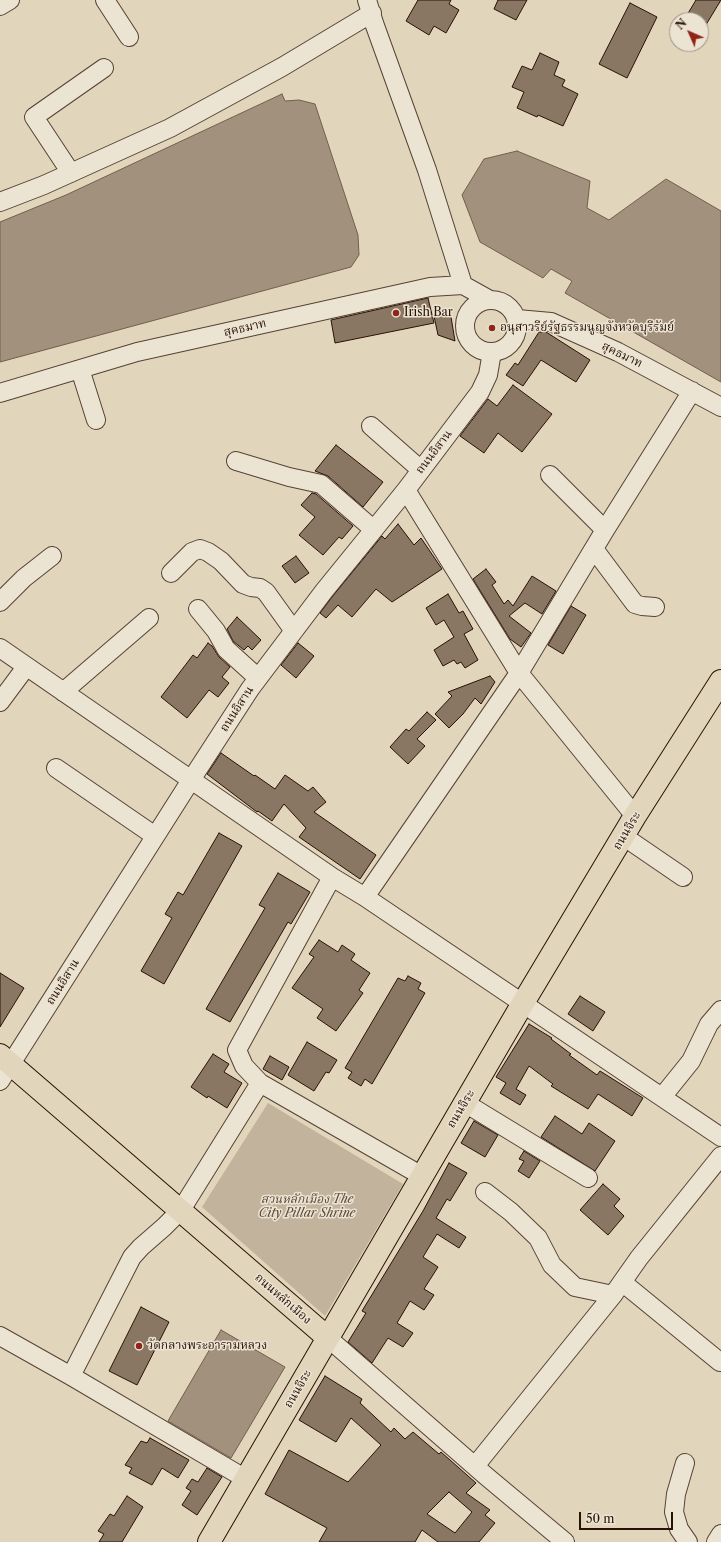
<!DOCTYPE html>
<html>
<head>
<meta charset="utf-8">
<style>
  body { margin:0 }
  #map { position:relative; width:721px; height:1542px; overflow:hidden; background:#e1d5bb; font-family:"Libre Caslon Text",serif }
  canvas { display:block }
  .north { position:absolute; left:669px; top:12px; width:40px; height:40px; box-sizing:border-box; background:#ece4d3; border:1px solid #9e9081; border-radius:50%; rotate:315deg; font-size:11px; font-weight:700; line-height:16px; text-align:center; color:#291106 }
  .north::after { content:''; display:block; margin:auto; width:14px; height:18px; background:#8f2418; clip-path:polygon(50% 0,100% 100%,50% 72%,0 100%) }
  .scale { position:absolute; left:579px; top:1512px; width:94px; height:18px; box-sizing:border-box; border:2px solid #291106; border-top:0; padding-left:5px; font-size:12px; line-height:14px; white-space:nowrap; color:#291106; -webkit-text-stroke:3px #ece4d3; paint-order:stroke }
</style>
</head>
<body>
<div id="map">
<canvas width="721" height="1542"></canvas>
<div class="north">N</div>
<div class="scale">50 m</div>
</div>
<script>
const g = document.querySelector('canvas').getContext('2d');
g.lineJoin = 'round';
function fillPath(path, color) { g.fillStyle = color; g.fill(path, 'evenodd'); }
const toPath = rows => new Path2D(rows.map(r => 'M' + r).join(''));
function trace(path, color, width, dash) { g.strokeStyle = color; g.lineWidth = width; g.lineCap = dash ? 'butt' : 'round'; g.setLineDash(dash || []); g.stroke(path); }
function label(font, color, halo, rows, align = 'center') {
  g.font = font + ' "Libre Caslon Text","Noto Serif Thai",serif'; g.lineWidth = 3; g.setLineDash([]); g.textBaseline = 'middle'; g.strokeStyle = halo; g.fillStyle = color; for (const [text, x, y, turn = 0] of rows) {
    g.save(); g.translate(x, y); g.rotate((+turn || 0) * Math.PI / 180); g.textAlign = isNaN(turn) ? turn : align; if (halo) g.strokeText(text, 0, 0); g.fillText(text, 0, 0); g.restore();
  }
}
fillPath(toPath([
  [268,1103,403,1184,325,1316,202,1207]
]), '#c2b49c');
const water = toPath([
  [282,94,285,101,299,100,315,104,358,235,359,255,351,267,0,362,0,222,66,195,282,94],
  [517,151,590,181,587,208,609,220,666,179,721,211,721,382,565,293,572,281,551,269,543,278,480,242,462,195,484,159,517,151],
  [221,1330,285,1367,231,1458,168,1421,221,1330]
]);
fillPath(water, '#a2927d');
trace(water, '#725e4d', 1);
const building = toPath([
  [418,0,451,0,449,4,459,10,446,33,434,26,429,35,406,21,418,0],
  [498,0,527,0,516,20,494,9,498,0],
  [696,0,721,0,701,33,701,20,684,20,696,0],
  [630,3,657,17,627,78,599,64,630,3],
  [540,53,559,62,554,75,565,80,562,86,578,94,563,126,538,115,537,117,517,108,524,92,512,87,522,66,532,70,540,53],
  [428,298,434,323,335,343,331,320,428,298],
  [434,316,451,317,455,341,438,335,434,316],
  [539,332,546,332,590,360,576,382,541,360,523,386,506,375,515,363,518,365,539,332],
  [513,385,552,414,522,452,498,433,484,453,460,436,488,399,497,406,513,385],
  [336,445,383,482,363,507,328,476,315,471,336,445],
  [312,493,316,494,353,526,342,539,339,537,323,555,299,535,315,517,301,505,312,493],
  [398,524,414,545,421,538,442,569,392,602,376,589,352,617,338,605,326,618,320,613,332,597,382,536,385,539,398,524],
  [296,556,309,573,295,583,282,566,296,556],
  [486,569,496,582,492,585,504,604,508,600,513,606,532,576,556,591,542,614,525,603,509,616,531,633,521,647,510,639,473,579,486,569],
  [448,594,459,613,463,611,473,629,464,634,478,660,465,668,461,662,457,664,454,660,443,666,434,650,454,637,444,620,436,625,426,608,448,594],
  [571,606,586,615,563,654,548,645,571,606],
  [237,617,261,640,252,650,248,646,244,650,233,641,227,629,237,617],
  [208,643,212,646,219,657,230,667,222,677,229,683,218,697,209,690,187,718,161,697,193,655,197,658,208,643],
  [298,643,314,656,296,678,281,665,298,643],
  [490,676,495,682,481,704,475,698,463,714,449,728,435,714,452,696,448,692,490,676],
  [427,712,436,720,417,739,425,746,408,764,390,747,406,729,409,731,427,712],
  [221,753,254,776,255,775,275,789,285,775,308,791,313,787,326,802,314,812,376,855,360,879,299,837,306,828,284,804,272,821,258,811,257,812,207,774,221,753],
  [219,833,242,846,164,984,141,971,172,918,165,914,178,892,183,895,219,833],
  [278,873,310,892,291,924,288,922,230,1022,206,1009,265,908,259,905,278,873],
  [319,940,338,952,342,945,355,954,351,960,370,973,359,990,363,993,336,1031,317,1018,323,1009,292,988,314,957,309,954,319,940],
  [0,973,24,988,0,1027,0,973],
  [408,976,421,983,418,989,425,993,372,1084,365,1079,361,1086,348,1078,352,1072,345,1068,398,978,405,981,408,976],
  [580,996,605,1012,593,1031,568,1014,580,996],
  [529,1024,552,1038,551,1039,571,1054,569,1055,597,1075,600,1071,643,1098,632,1116,598,1094,588,1109,551,1086,553,1084,529,1066,516,1089,526,1095,520,1105,500,1093,506,1083,496,1077,529,1024],
  [307,1042,337,1060,329,1073,326,1072,314,1091,288,1075,307,1042],
  [213,1054,229,1064,224,1072,242,1083,227,1108,208,1096,207,1098,191,1087,213,1054],
  [270,1056,289,1067,282,1080,263,1069,270,1056],
  [555,1116,582,1134,589,1123,615,1141,595,1171,541,1137,555,1116],
  [474,1121,498,1135,485,1157,461,1143,474,1121],
  [524,1151,540,1161,529,1178,518,1171,524,1161,519,1159,524,1151],
  [449,1163,467,1173,450,1201,447,1199,436,1218,466,1237,459,1248,437,1234,423,1257,438,1267,424,1289,434,1295,424,1310,410,1301,397,1323,413,1333,403,1347,388,1338,372,1363,348,1342,366,1313,362,1311,423,1211,449,1163],
  [603,1184,620,1199,614,1206,624,1216,608,1235,580,1210,603,1184],
  [141,1307,169,1322,137,1385,109,1371,141,1307],
  [325,1376,362,1399,360,1403,391,1432,394,1428,405,1439,413,1432,439,1454,441,1452,476,1483,466,1493,490,1510,485,1515,495,1523,479,1542,438,1542,422,1530,415,1542,319,1542,327,1528,265,1494,289,1450,348,1482,381,1445,351,1418,336,1442,299,1420,325,1376],
  [449,1492,472,1512,455,1533,427,1514,449,1492],
  [150,1438,189,1460,178,1478,162,1468,152,1485,129,1473,132,1468,125,1465,141,1441,147,1443,150,1438],
  [207,1468,222,1477,197,1515,182,1505,191,1491,186,1488,192,1479,198,1482,207,1468],
  [127,1496,143,1507,122,1542,99,1542,104,1534,98,1531,110,1514,114,1516,127,1496]
]);
fillPath(building, '#897764');
trace(building, '#291106', 1);
const minor = toPath([
  [105,0,129,37],
  [367,0,374,23,427,170,463,285],
  [0,6,10,0],
  [71,173,34,117,104,68],
  [0,202,44,185,170,128,282,67,372,13],
  '465 326a26 26 0 1 1 52 0a26 26 0 1 1-52 0Z',
  [517,319,551,322,618,352,721,407],
  [80,369,96,420],
  [0,393,137,352,430,287,463,285,490,300],
  [371,426,421,470],
  [236,461,289,477,321,484,373,529],
  [550,475,605,530],
  [406,490,519,673,635,816],
  [594,549,635,604,642,606,655,607],
  [171,573,192,552,200,549,208,552,221,561,243,584,251,587,260,588,266,592,294,631],
  [0,602,24,578,52,556],
  [198,609,216,631,226,649,258,678],
  [0,648,332,877,365,897,721,1137],
  [63,692,149,618],
  [0,702,26,667],
  [56,768,155,836],
  [623,836,683,877],
  [365,897,519,673,605,530,692,391],
  [0,1081,191,780,250,689,324,591,406,490,480,392,488,375,492,352],
  [260,1083,244,1066,237,1050,332,877],
  [662,1097,691,1061,709,1024,721,1010],
  [465,1103,588,1178],
  [485,1192,511,1212,538,1238,552,1265,575,1287,613,1295],
  [622,1282,720,1362],
  [0,1336,71,1376,246,1479],
  [328,1338,486,1476,565,1542],
  [71,1376,132,1257,141,1247,164,1227,181,1210,260,1083,422,1176],
  [685,1463,676,1494,674,1512,679,1529,688,1542],
  [475,1466,613,1295,639,1258,721,1156],
  [716,1542,721,1534]
]);
const major = toPath([
  [0,1055,328,1338],
  [209,1542,523,1003,635,816,721,681]
]);
trace(minor, '#574233', 20);
trace(major, '#291106', 24);
trace(minor, '#ece4d3', 18);
trace(major, '#e1d5bb', 22);
for (const [x, y, r, color] of [
  [396,313,4,"#8f2418"],
  [492,328,4,"#8f2418"],
  [139,1346,4,"#8f2418"]
]) { const dot = new Path2D(); dot.arc(x, y, r, 0, 2 * Math.PI); g.fillStyle = color; g.fill(dot); trace(dot, '#ece4d3', 1.5); }
label('12px', '#291106', '#ece4d3', [
  ["Irish Bar",404,313],
  ["อนุสาวรีย์รัฐธรรมนูญจังหวัดบุรีรัมย์",500,328],
  ["วัดกลางพระอารามหลวง",147,1346]
], 'left');
label('12px', '#291106', '#ece4d3', [
  ["สุคธมาท",245,328,-13],
  ["สุคธมาท",622,355,26],
  ["ถนนอิสาน",434,452,-53],
  ["ถนนอิสาน",237,709,-57],
  ["ถนนจิระ",627,831,-59],
  ["ถนนอิสาน",63,982,-58],
  ["ถนนจิระ",461,1109,-59],
  ["ถนนหลักเมือง",283,1299,41],
  ["ถนนจิระ",298,1389,-60]
]);
label('italic 12px', '#5f4a3a', '#ece4d3', [
  ["สวนหลักเมือง The",307,1200],
  ["City Pillar Shrine",307,1214]
]);
</script>
</body>
</html>
